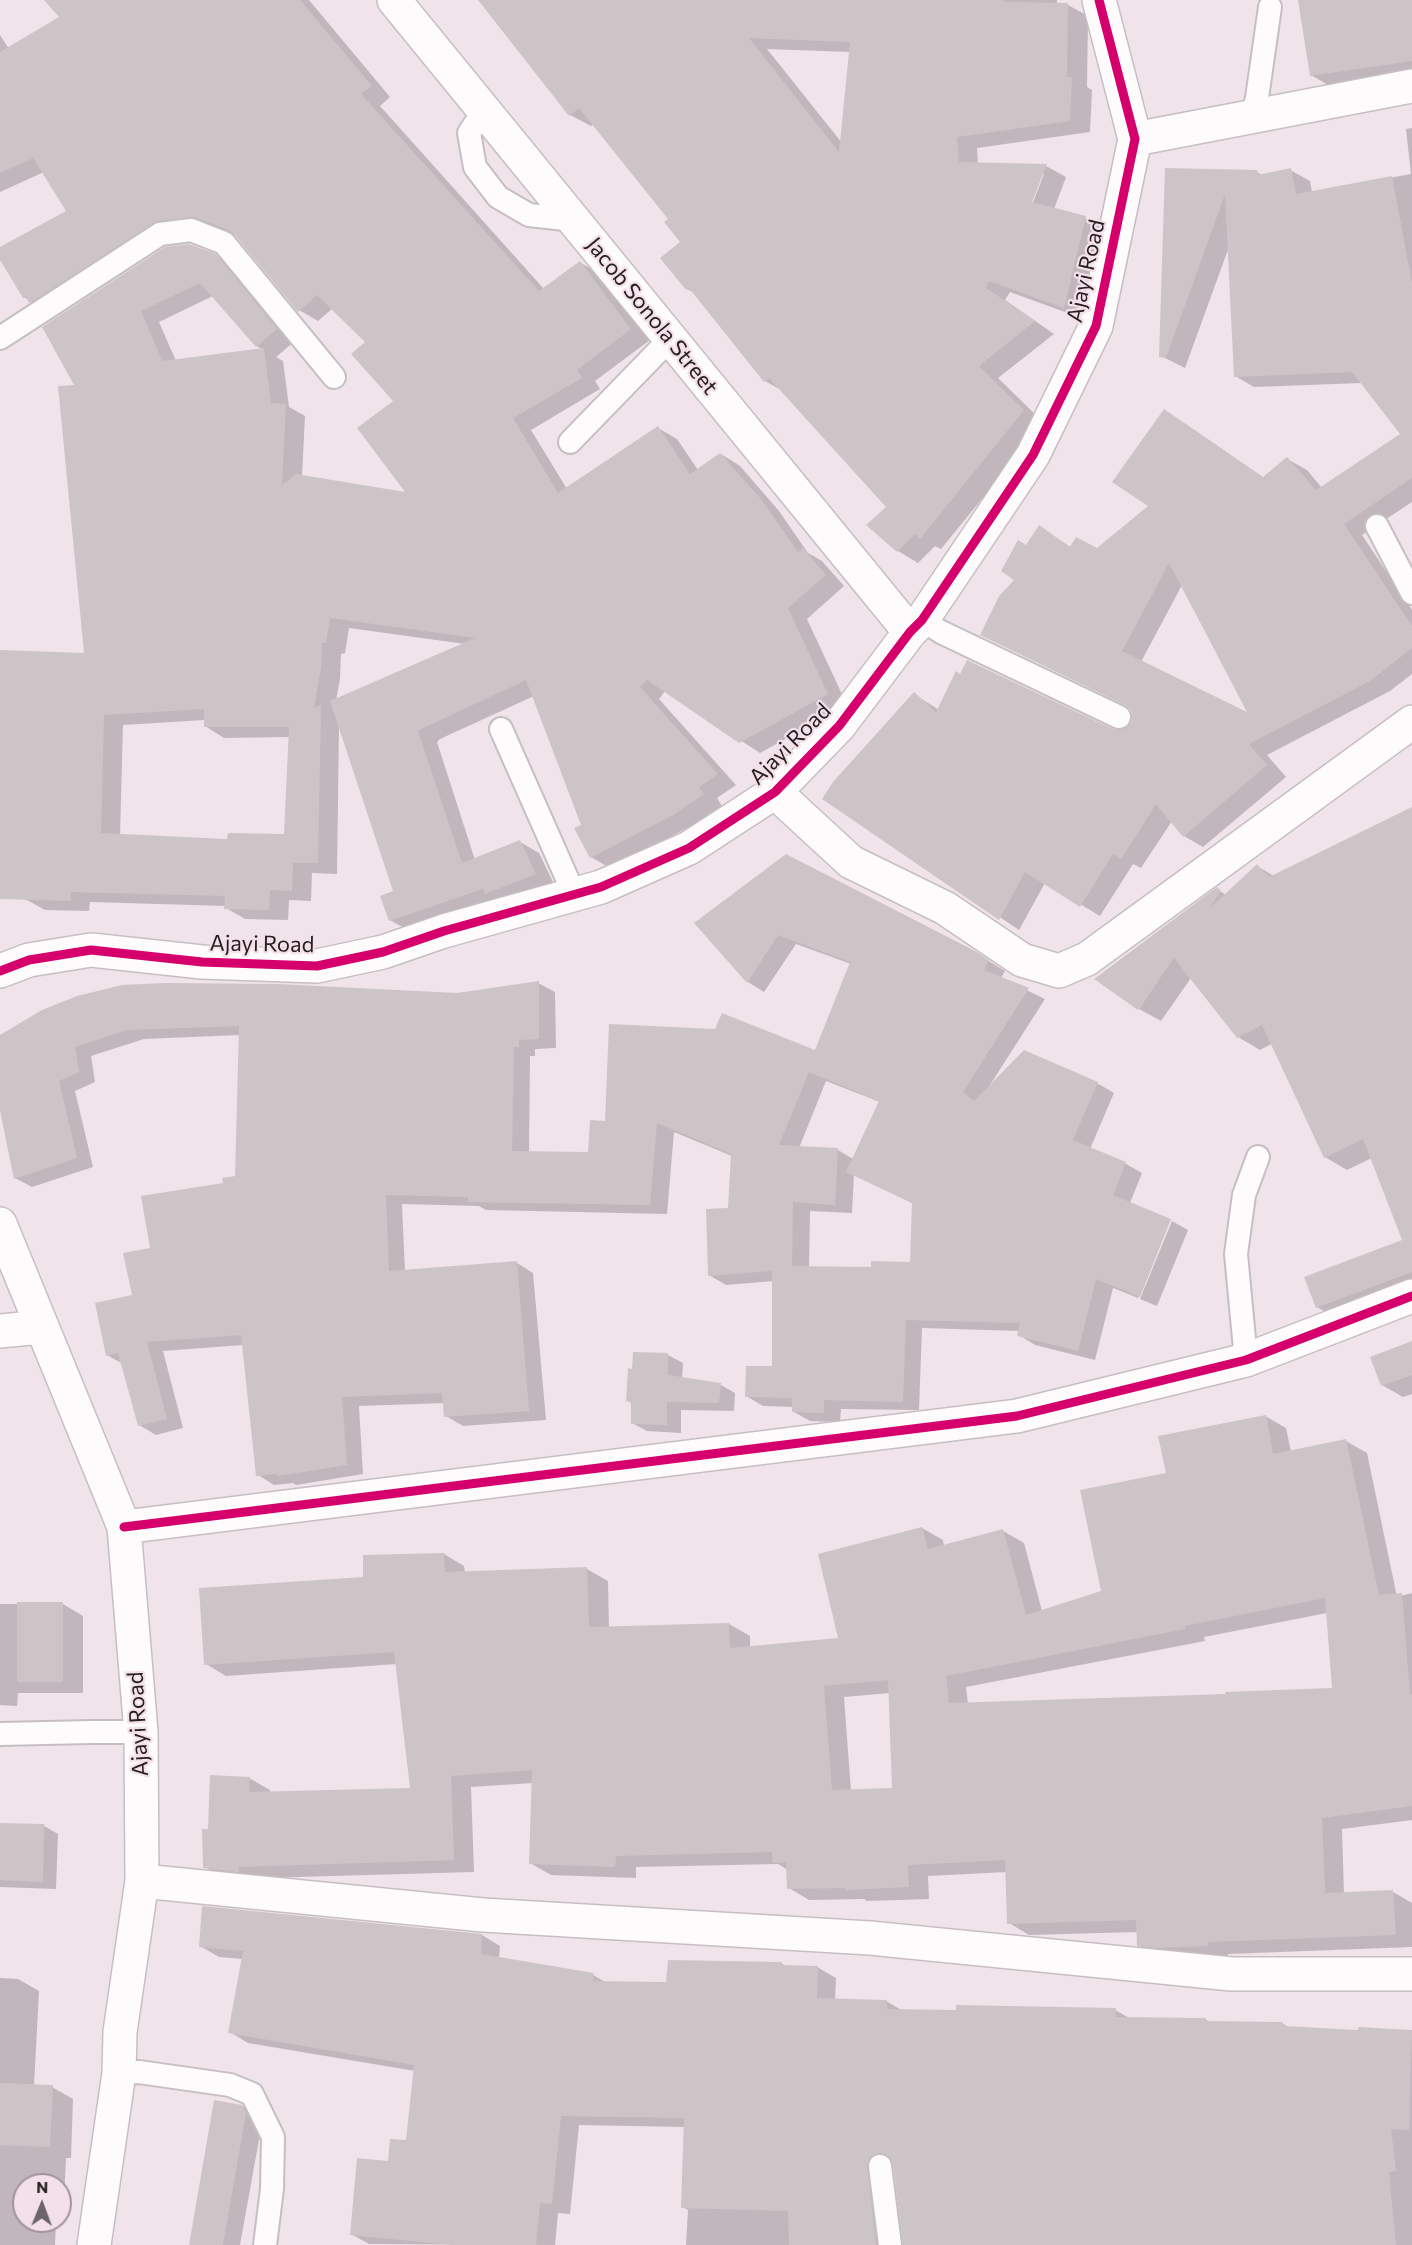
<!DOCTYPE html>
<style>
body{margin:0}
#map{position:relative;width:1412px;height:2245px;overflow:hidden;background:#f0e4ea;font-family:Commissioner,sans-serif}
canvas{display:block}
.north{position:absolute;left:12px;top:2173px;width:60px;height:60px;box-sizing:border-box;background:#f4e0e9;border:2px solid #a2939a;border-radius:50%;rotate:1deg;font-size:16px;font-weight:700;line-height:24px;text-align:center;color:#272023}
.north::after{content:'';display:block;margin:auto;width:21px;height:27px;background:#6d6569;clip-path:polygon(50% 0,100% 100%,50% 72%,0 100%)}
</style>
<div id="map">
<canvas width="1412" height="2245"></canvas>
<div class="north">N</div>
</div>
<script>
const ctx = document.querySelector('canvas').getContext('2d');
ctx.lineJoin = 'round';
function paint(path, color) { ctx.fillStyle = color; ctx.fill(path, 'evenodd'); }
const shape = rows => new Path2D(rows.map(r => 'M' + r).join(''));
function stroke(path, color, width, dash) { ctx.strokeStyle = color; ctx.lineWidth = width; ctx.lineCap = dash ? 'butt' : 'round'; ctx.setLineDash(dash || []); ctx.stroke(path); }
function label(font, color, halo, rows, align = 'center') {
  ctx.font = font + ' Commissioner,sans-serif'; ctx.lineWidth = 4.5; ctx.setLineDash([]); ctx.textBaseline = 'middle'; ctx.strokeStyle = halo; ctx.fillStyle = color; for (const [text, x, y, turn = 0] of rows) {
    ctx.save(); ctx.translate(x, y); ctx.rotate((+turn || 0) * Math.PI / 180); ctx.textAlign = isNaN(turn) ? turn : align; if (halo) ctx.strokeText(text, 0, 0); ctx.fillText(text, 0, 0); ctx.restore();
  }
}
paint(shape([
 [46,0,309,0,390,97,380,106,544,289,581,263,600,274,650,340,595,381,600,389,531,430,567,489,658,428,677,439,698,470,721,454,740,466,779,511,808,553,822,561,844,586,807,619,847,705,760,753,665,691,659,699,736,785,717,798,722,806,693,825,610,868,591,857,583,826,534,696,440,739,437,742,475,860,520,842,539,853,554,884,409,931,390,920,394,892,339,726,337,874,312,873,311,901,289,900,288,920,245,919,226,908,226,906,90,902,89,911,45,910,0,885,0,651,85,654,76,386,44,327,215,256,235,267,295,341,276,357,283,361,289,407,305,416,302,476,409,494,395,401,367,342,333,308,318,321,299,310,239,237,217,228,209,227,172,233,49,313,24,297,0,257,0,248,68,211,44,172,0,192,0,35,9,49,61,17],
 [213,296,257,346,263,350,176,361,159,322],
 [349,628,465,644,336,700,340,679,341,654,345,653],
 [205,720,205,726,224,738,290,737,285,836,229,840,120,836,123,725],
 [480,0,1057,0,1057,5,1068,5,1088,16,1087,87,1092,90,1090,132,977,148,978,164,1046,166,1066,177,1054,209,1085,218,1106,229,1084,319,1010,292,1005,300,1054,334,998,378,1044,423,941,549,935,546,918,563,898,551,868,525,888,507,783,391,765,381,695,293,687,289,683,242,670,219,594,124,591,126,570,115],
 [767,49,851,52,842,143],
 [1041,174,1044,174,1030,210,1028,209],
 [1300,0,1412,0,1412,76,1407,73,1328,85,1311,75],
 [1412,128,1412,502,1362,535,1412,610,1412,674,1390,691,1267,755,1286,777,1203,847,1184,836,1172,821,1141,868,1133,864,1100,916,1045,883,1019,930,824,799,914,694,939,710,1121,732,1133,723,1134,715,1131,708,982,635,1016,580,1027,546,1039,527,1072,548,1098,550,1151,506,1184,423,1264,478,1287,459,1307,470,1322,488,1402,435,1362,383,1254,387,1235,376,1229,247,1185,368,1161,356,1166,169,1257,172,1263,176,1290,170,1310,181,1312,192,1411,174,1406,129],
 [1182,585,1251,716,1141,662],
 [1412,850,1412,1293,1339,1320,1317,1307,1404,1241,1372,1158,1347,1170,1325,1157,1273,1043,1260,1050,1238,1037,1191,978,1161,1021,1139,1009,1217,889,1226,895,1257,866,1274,876],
 [696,923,974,952,1005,971,1001,978,1045,999,990,1085,1097,1083,1114,1093,1090,1149,1126,1164,1142,1173,1130,1203,1169,1220,1138,1298,1113,1288,1095,1360,1035,1345,1019,1335,1019,1331,922,1328,919,1410,841,1409,840,1422,810,1421,794,1412,794,1407,763,1406,746,1396,773,1368,774,1281,726,1285,709,1275,729,1209,732,1156,674,1132,667,1214,486,1210,479,1206,402,1204,405,1272,517,1263,533,1273,546,1420,463,1426,446,1416,445,1403,359,1406,363,1474,296,1485,293,1483,274,1485,258,1475,243,1345,163,1351,183,1428,156,1435,139,1425,123,1364,107,1355,134,1296,152,1249,236,1177,240,1035,144,1039,91,1056,95,1082,75,1091,93,1167,32,1187,15,1178,0,1104,0,1037,457,994,538,983,555,992,556,1048,535,1049,535,1056,530,1056,529,1153,589,1154,607,1123,816,1052,851,964,796,944,764,992,748,982],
 [826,1081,880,1102,853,1159,838,1150,799,1148],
 [854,1174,914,1204,912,1264,873,1269,809,1268,810,1211,852,1213],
 [1172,1221,1188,1230,1157,1306,1140,1299],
 [1412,1343,1412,1394,1403,1397,1382,1385],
 [634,1354,668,1355,683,1363,682,1379,721,1385,735,1393,734,1411,681,1410,681,1433,647,1431,632,1423,632,1403,628,1401,634,1371],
 [1265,1416,1286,1428,1291,1452,1346,1441,1367,1453,1397,1597,1412,1593,1412,1820,1342,1829,1344,1894,1393,1892,1412,1903,1412,1947,1228,1954,1228,1957,1159,1957,1138,1945,1138,1932,1029,1935,1009,1923,1007,1872,928,1876,929,1899,867,1901,864,1899,809,1900,789,1888,788,1870,778,1864,636,1867,636,1878,551,1875,530,1863,533,1783,471,1787,474,1872,226,1879,205,1867,210,1830,249,1778,270,1790,270,1793,412,1789,397,1664,226,1676,206,1664,365,1579,444,1554,464,1566,465,1573,587,1569,608,1581,609,1628,729,1624,750,1636,750,1648,840,1639,922,1528,943,1540,944,1547,1003,1531,1024,1543,1042,1611,1103,1592,1168,1474],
 [1327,1613,1334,1689,1226,1695,968,1704,966,1687,1205,1641,1204,1637],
 [890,1693,894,1790,851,1791,844,1697],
 [0,1604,63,1604,83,1616,83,1693,18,1693,17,1706,0,1705],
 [0,1824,44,1826,58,1834,56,1889,0,1887],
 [203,1907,482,1935,500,1946,499,1959,593,1975,607,1983,667,1984,781,1963,787,1967,817,1967,836,1978,835,2000,886,2001,903,2011,1115,2010,1131,2019,1205,2019,1211,2023,1283,2024,1290,2028,1359,2032,1359,2029,1412,2032,1412,2245,905,2245,895,2163,890,2166,893,2245,686,2245,688,2210,683,2207,685,2127,579,2125,570,2214,558,2213,555,2245,369,2244,351,2234,389,2163,408,2142,415,2071,248,2043,230,2032,243,1959,219,1957,200,1946],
 [0,1978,18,1979,39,1991,34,2086,52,2087,73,2099,71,2158,66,2158,63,2223,56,2222,55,2245,0,2245],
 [24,2185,60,2185,60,2221,24,2221],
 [242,2106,258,2115,262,2123,240,2245,190,2245]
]), '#0003');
paint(shape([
 [44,0,300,0,372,86,361,94,539,291,580,261,631,329,577,370,582,378,513,418,558,493,658,426,690,474,720,453,760,498,798,552,803,548,826,575,788,608,828,694,739,743,647,680,640,687,718,774,699,787,704,794,673,815,590,858,574,828,581,825,526,680,421,729,418,731,462,863,520,840,536,874,485,894,483,889,389,921,380,896,393,891,330,701,475,638,330,618,326,643,322,643,321,667,314,708,321,705,318,863,293,863,292,891,270,890,269,910,224,909,225,896,71,892,71,901,0,899,0,650,84,653,58,386,74,385,42,327,165,247,189,244,216,254,277,329,256,347,200,283,141,311,162,361,264,348,271,403,286,404,282,485,296,474,405,492,357,428,393,401,351,354,365,342,317,295,298,312,234,234,229,230,195,217,158,221,29,303,26,296,23,298,0,260,0,247,66,211,33,158,0,173,0,52,59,17],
 [204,709,204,727,289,727,284,834,228,833,227,839,101,833,104,715],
 [478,0,1004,0,1004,2,1068,3,1067,77,1072,77,1070,121,957,137,959,162,1047,164,1032,202,1086,216,1064,308,989,281,986,288,1035,321,979,366,1024,410,920,539,915,534,897,552,866,525,886,507,769,378,764,382,689,288,686,290,660,258,680,242,664,222,668,219,579,108,569,116],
 [749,38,850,42,839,152],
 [1298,0,1412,0,1412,61,1310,76],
 [1165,168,1257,170,1258,175,1291,168,1296,194,1392,176,1412,283,1412,478,1344,524,1412,626,1412,648,1370,681,1249,744,1267,765,1183,837,1156,804,1121,859,1113,854,1080,907,1025,872,999,920,822,799,833,782,914,692,936,712,956,671,960,674,967,660,1113,729,1121,730,1131,723,1132,715,1130,709,1125,705,980,635,999,596,1014,580,1001,571,1018,540,1026,545,1039,525,1070,547,1076,537,1097,548,1148,506,1112,482,1164,409,1263,477,1287,457,1316,490,1400,434,1352,372,1234,377,1225,194,1166,358,1159,357],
 [1169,563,1247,712,1122,651],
 [1412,807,1412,1272,1316,1308,1304,1277,1402,1240,1363,1139,1324,1158,1262,1025,1237,1038,1174,958,1138,1010,1094,979,1217,887,1221,891,1209,909,1257,864,1269,877],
 [786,854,975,951,989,960,984,970,1029,988,963,1092,974,1101,1024,1050,1098,1082,1073,1140,1126,1162,1113,1195,1171,1219,1140,1297,1096,1279,1078,1351,1017,1336,1020,1323,906,1320,903,1402,824,1400,824,1413,792,1412,792,1398,745,1397,746,1366,772,1366,772,1271,708,1276,706,1209,728,1208,731,1154,657,1123,650,1205,468,1202,468,1197,386,1195,389,1271,517,1261,529,1411,444,1417,442,1393,342,1397,347,1465,277,1476,277,1474,256,1476,241,1335,147,1342,167,1419,138,1426,118,1353,106,1356,95,1303,132,1295,123,1253,150,1248,141,1196,223,1183,222,1178,235,1176,239,1026,127,1030,75,1047,79,1072,59,1081,77,1158,14,1179,0,1111,0,1035,42,1010,77,996,122,985,164,983,278,984,457,993,539,981,539,1039,519,1040,519,1047,514,1047,512,1151,588,1152,590,1120,605,1121,609,1024,715,1029,722,1013,815,1050,850,962,778,935,747,983,694,923],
 [809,1072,879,1101,846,1172,912,1203,910,1262,871,1261,871,1267,792,1266,793,1202,835,1205,838,1148,779,1145],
 [1412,1341,1412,1375,1381,1386,1370,1357],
 [633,1352,668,1353,668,1375,721,1383,719,1403,667,1402,667,1425,631,1424,631,1402,626,1401,628,1368,632,1369],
 [1266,1415,1273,1454,1346,1439,1379,1595,1402,1593,1410,1694,1412,1694,1412,1806,1322,1818,1325,1893,1393,1890,1396,1935,1208,1942,1208,1946,1157,1948,1137,1946,1136,1920,1007,1924,1005,1860,908,1865,909,1887,845,1890,845,1888,787,1889,786,1862,773,1863,772,1852,616,1856,615,1867,529,1864,532,1770,451,1776,454,1860,239,1867,239,1872,203,1868,202,1829,208,1829,210,1775,250,1777,249,1792,410,1788,394,1652,204,1665,199,1588,363,1577,363,1555,444,1553,445,1572,587,1567,589,1627,729,1623,730,1648,838,1638,818,1554,922,1527,928,1549,1003,1529,1026,1615,1101,1591,1080,1490,1166,1473,1158,1436],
 [1325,1598,1332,1688,1225,1692,1225,1694,949,1703,946,1676,1185,1629,1185,1626],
 [888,1680,892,1788,832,1790,824,1686],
 [17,1602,63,1602,63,1682,17,1682],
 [0,1823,44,1824,43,1882,0,1880],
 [202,1906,482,1934,481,1954,594,1973,593,1981,666,1982,668,1960,781,1962,781,1965,818,1966,817,1998,887,2000,887,2009,956,2010,956,2005,1116,2008,1116,2017,1205,2018,1205,2021,1283,2022,1283,2026,1358,2030,1358,2027,1412,2030,1409,2130,1391,2129,1396,2171,1389,2172,1396,2245,903,2245,893,2164,890,2157,879,2153,871,2156,867,2167,876,2245,789,2245,788,2211,681,2208,684,2118,561,2116,552,2204,540,2203,536,2245,453,2245,350,2235,357,2158,388,2161,390,2139,406,2140,414,2065,228,2033,243,1951,199,1947],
 [0,2083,53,2085,50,2147,0,2145],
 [214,2100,242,2105,246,2113,223,2245,189,2245]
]), '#cdc4c8');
const service = shape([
 [484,110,469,133,475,167,498,197,529,215,574,220],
 [1252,116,1257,98,1270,7],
 [0,338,160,234,191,230,224,243,334,377],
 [570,442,671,338],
 [1377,526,1412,593],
 [922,620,941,632,1119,717],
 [501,729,574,894],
 [1246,1360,1236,1254,1244,1195,1258,1157],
 [0,1734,91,1732,141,1732],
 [119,2073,139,2072,230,2085,252,2094,273,2137,272,2189,265,2245],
 [880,2166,890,2245]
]);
const minor = shape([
 [394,0,910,632],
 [1135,139,1412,86],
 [775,792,851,862,945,908,1022,960,1059,971,1087,959,1412,722],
 [0,971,29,960,91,950,202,962,317,966,383,952,444,931,601,887,689,848,775,792,839,726,910,632,922,620,1033,455,1096,326,1135,139,1099,0],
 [0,1224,124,1527,141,1732,142,1881,120,2032,119,2073,94,2245],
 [0,1331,41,1327],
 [124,1527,1017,1416,1246,1360,1412,1296],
 [142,1881,483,1915,870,1938,1232,1974,1412,1974]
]);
stroke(service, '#c7bec2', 26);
stroke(minor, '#c7bec2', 36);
stroke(service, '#fdfbfc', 22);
stroke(minor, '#fdfbfc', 33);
stroke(shape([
 [0,971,29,960,91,950,202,962,317,966,383,952,444,931,601,887,689,848,775,792,839,726,910,632,922,620,1033,455,1096,326,1135,139,1099,0],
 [124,1527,1017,1416,1246,1360,1412,1296]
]), '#d6006c', 9);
label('22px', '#272023', '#f4e0e9', [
 ["Ajayi Road",1086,271,-77],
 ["Jacob Sonola Street",652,316,51],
 ["Ajayi Road",790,744,-45],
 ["Ajayi Road",262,944,1],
 ["Ajayi Road",138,1724,-93]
]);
</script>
